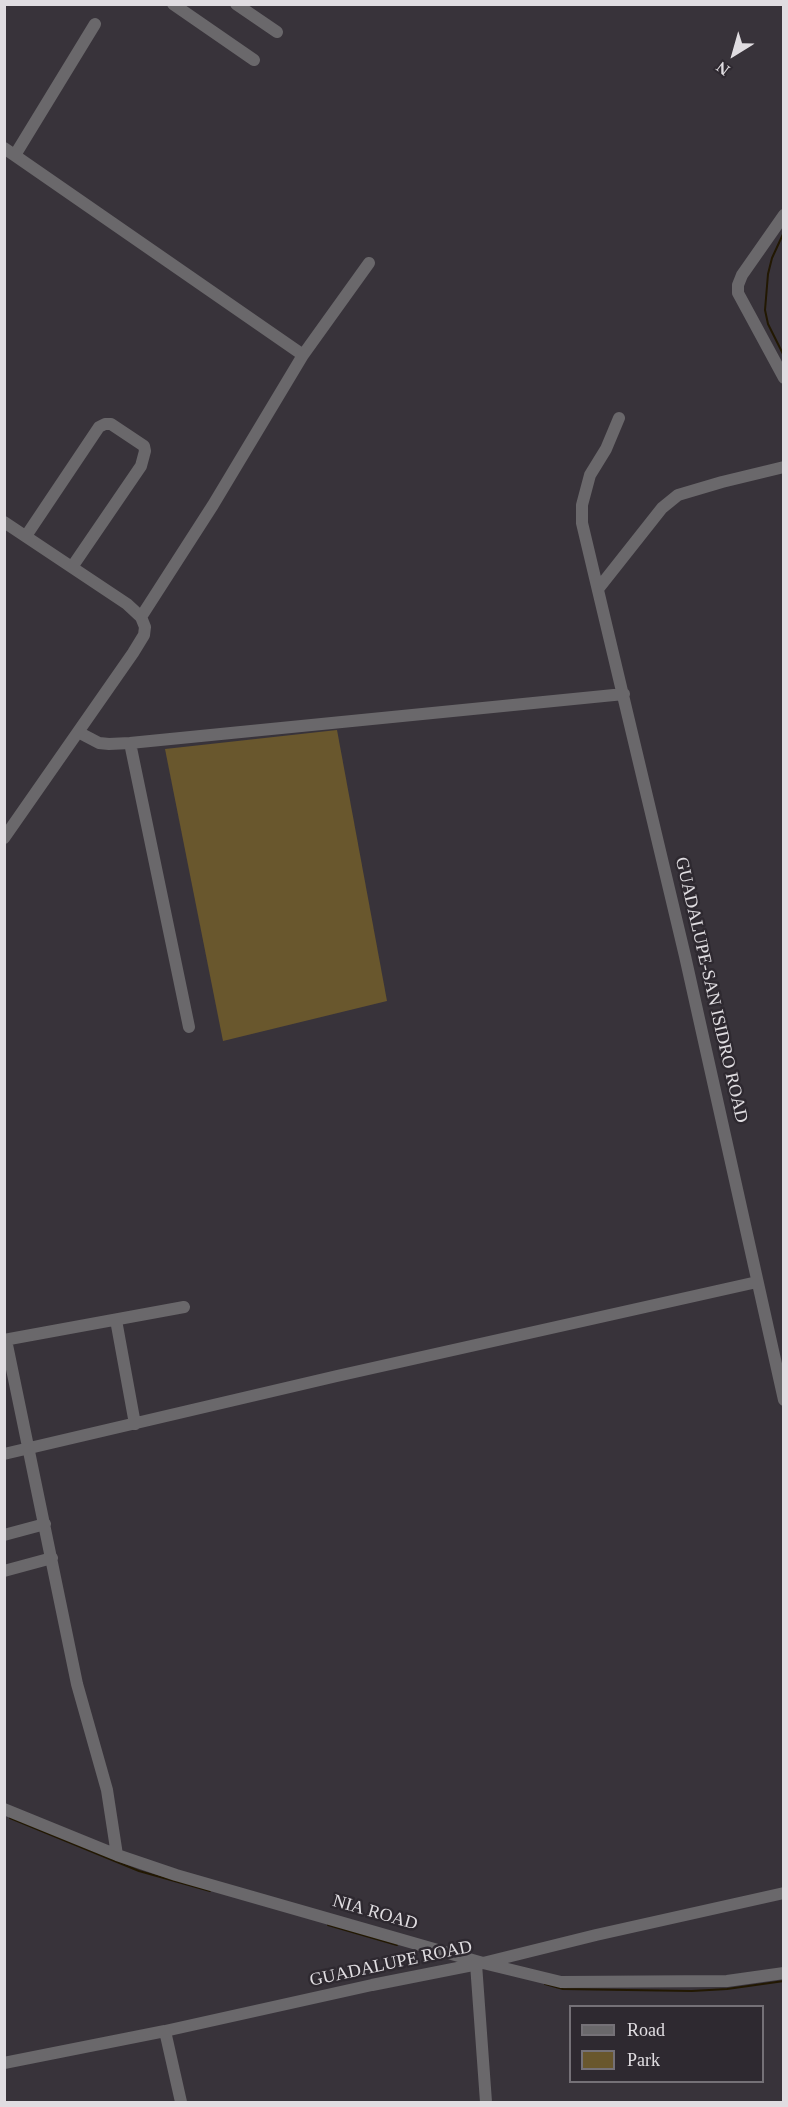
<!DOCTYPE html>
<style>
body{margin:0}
#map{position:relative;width:788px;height:2107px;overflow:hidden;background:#38333a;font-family:Georgia,serif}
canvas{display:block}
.frame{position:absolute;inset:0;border:6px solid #e0dde1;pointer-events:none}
.legend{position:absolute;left:569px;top:2005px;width:195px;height:78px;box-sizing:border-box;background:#2e2930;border:2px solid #757177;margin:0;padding:8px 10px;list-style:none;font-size:18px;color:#e0dde1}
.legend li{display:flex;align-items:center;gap:12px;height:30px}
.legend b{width:30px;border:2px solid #757177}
.north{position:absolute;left:704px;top:24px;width:60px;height:60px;-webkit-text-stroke:4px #2e2930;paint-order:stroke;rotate:217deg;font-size:16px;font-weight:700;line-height:24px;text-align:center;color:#e0dde1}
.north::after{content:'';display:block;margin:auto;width:21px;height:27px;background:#e0dde1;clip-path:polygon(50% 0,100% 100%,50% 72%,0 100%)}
</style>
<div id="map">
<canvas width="788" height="2107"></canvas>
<div class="frame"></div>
<ul class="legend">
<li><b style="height:8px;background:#6a686b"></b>Road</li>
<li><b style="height:16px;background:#69572d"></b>Park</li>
</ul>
<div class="north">N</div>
</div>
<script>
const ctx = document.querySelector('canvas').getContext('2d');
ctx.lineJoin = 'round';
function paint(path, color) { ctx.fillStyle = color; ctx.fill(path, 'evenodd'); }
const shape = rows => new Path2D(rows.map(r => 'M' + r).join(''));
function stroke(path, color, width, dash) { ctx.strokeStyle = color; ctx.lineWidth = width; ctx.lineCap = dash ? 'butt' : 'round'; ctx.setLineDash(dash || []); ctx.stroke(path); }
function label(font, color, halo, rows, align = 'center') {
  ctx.font = font + ' Georgia,serif'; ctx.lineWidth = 5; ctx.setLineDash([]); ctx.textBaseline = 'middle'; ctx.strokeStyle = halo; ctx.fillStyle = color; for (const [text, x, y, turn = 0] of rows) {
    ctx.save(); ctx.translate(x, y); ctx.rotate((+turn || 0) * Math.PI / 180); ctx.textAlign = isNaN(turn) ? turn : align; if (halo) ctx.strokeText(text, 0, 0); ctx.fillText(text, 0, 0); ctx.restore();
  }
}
paint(shape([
 [337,730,387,1001,223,1041,165,749]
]), '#69572d');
stroke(shape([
 [784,232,772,258,768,274,765,310,768,324,784,356],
 [10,1818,139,1871,210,1891],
 [328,1925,397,1945],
 [545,1984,563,1989,692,1991,727,1989,784,1981]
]), '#221802', 2);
stroke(shape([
 [173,4,254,60],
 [236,4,277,32],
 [4,148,303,355],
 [15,155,95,24],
 [784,215,742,275,738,285,738,293,784,378],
 [619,418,606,449,590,475,582,505,582,523,685,956,784,1400],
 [4,522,127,604,141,617,145,627,144,635,133,653,4,838],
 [26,536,99,427,105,424,111,424,144,446,145,451,141,466,72,567],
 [598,589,662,508,678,495,722,482,784,467],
 [141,617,213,505,303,355,369,263],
 [78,732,99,743,109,744,130,743,624,694],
 [130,743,189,1027],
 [116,1320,135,1424],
 [4,1340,184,1307],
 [6,1340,77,1684,107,1790,117,1855],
 [4,1454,337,1376,757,1282],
 [4,1535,45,1524],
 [4,1571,52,1558],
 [4,1809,117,1855,176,1875,483,1963,561,1982,727,1981,784,1973],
 [476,1964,486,2102],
 [165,2031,181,2102],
 [4,2063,165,2031,372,1985,483,1963,596,1935,784,1893]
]), '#6a686b', 12);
label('18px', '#e0dde1', '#2e2930', [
 ["GUADALUPE-SAN ISIDRO ROAD",711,990,77],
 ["NIA ROAD",375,1913,16],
 ["GUADALUPE ROAD",391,1964,-12]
]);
</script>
